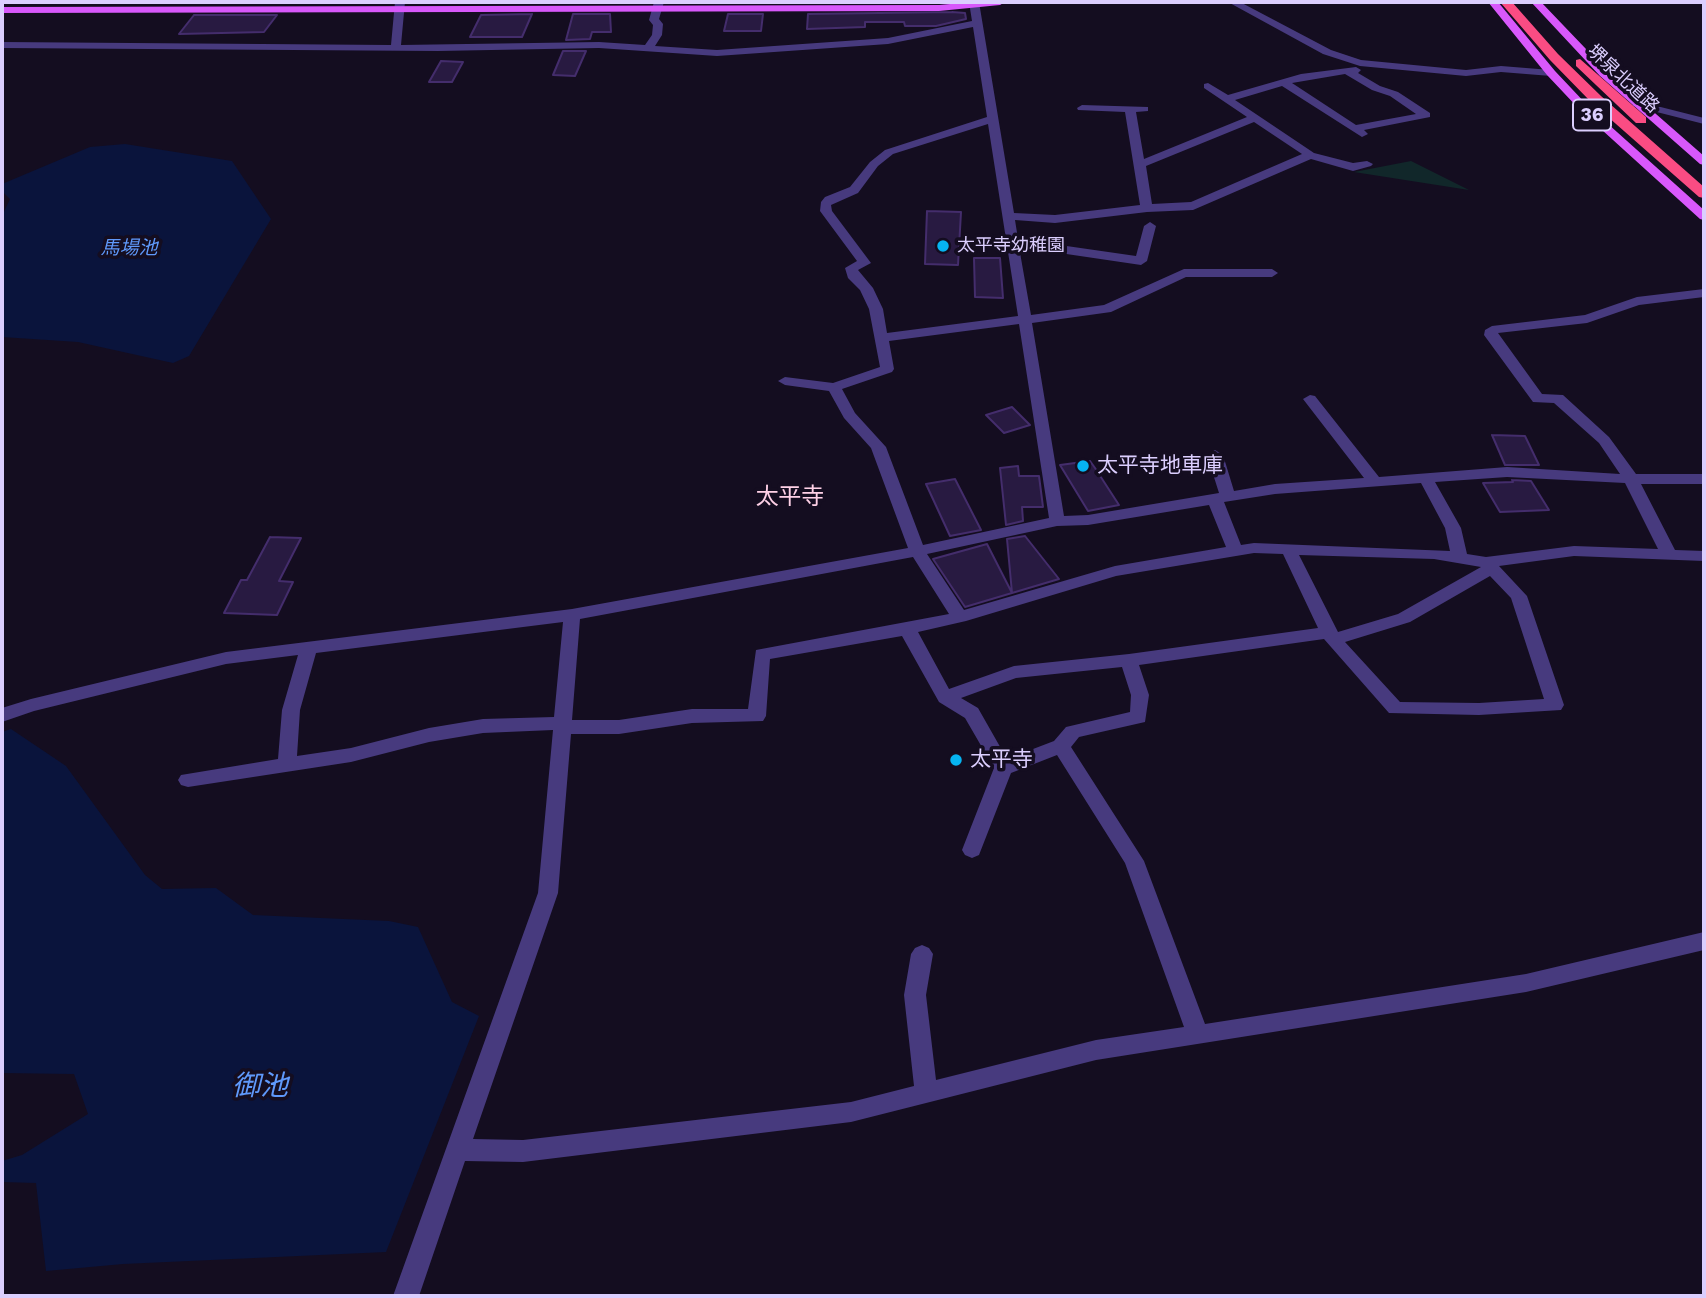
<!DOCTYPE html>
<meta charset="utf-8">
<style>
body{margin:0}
#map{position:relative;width:1706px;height:1298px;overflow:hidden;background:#140d20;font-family:"Work Sans",sans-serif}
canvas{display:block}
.frame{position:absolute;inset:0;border:4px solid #dbcefe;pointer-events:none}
</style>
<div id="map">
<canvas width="1706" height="1298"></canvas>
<div class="frame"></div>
</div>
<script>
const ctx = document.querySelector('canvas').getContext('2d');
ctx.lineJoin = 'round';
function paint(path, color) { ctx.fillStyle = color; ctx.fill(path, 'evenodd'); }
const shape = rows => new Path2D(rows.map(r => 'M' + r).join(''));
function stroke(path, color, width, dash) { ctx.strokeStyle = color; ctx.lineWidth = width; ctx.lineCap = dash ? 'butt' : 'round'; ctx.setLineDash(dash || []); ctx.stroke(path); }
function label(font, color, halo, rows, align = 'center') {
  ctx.font = font + ' "Work Sans","Noto Sans JP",sans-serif'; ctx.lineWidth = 7; ctx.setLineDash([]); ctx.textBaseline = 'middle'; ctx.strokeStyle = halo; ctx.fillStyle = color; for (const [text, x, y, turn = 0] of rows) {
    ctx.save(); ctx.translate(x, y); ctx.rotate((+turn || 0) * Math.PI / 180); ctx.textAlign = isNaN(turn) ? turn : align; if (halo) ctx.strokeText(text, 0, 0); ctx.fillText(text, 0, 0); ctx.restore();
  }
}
paint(shape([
 [1411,161,1469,190,1354,172]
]), '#11272a');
paint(shape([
 [125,144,232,161,271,219,189,356,173,363,78,342,2,337,2,216,10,199,2,191,2,184,90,147],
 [11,729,66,766,145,875,162,889,216,888,253,915,389,921,418,927,452,1002,479,1016,386,1252,123,1264,46,1271,36,1183,2,1182,2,1161,22,1155,88,1114,74,1074,2,1073,2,732]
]), '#0a143c');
const building = shape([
 [952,12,965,13,966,19,936,26,905,26,904,22,865,22,865,27,807,29,808,14,952,12],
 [532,14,522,37,470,37,481,15,532,14],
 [573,14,610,14,611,32,592,32,590,39,566,40,573,14],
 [728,14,763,14,761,31,724,31,728,14],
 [194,15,277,15,264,32,179,34,194,15],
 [563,51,586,51,575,76,553,75,563,51],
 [441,61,463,62,452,82,429,82,441,61],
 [927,211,961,212,958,265,925,264,927,211],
 [974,258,1000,258,1003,298,975,297,974,258],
 [1012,407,1030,425,1004,433,986,415,1012,407],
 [1492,435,1525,436,1539,465,1505,465,1492,435],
 [1090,461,1095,468,1119,505,1088,511,1060,465,1090,461],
 [1018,466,1019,476,1039,476,1043,507,1022,507,1023,521,1006,525,1000,468,1018,466],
 [955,479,981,530,950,536,926,484,955,479],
 [1512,480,1531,481,1549,510,1500,512,1483,483,1513,482,1512,480],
 [1025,536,1059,579,1012,593,1007,539,1025,536],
 [270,537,301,538,279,581,293,582,277,615,224,613,241,580,247,580,270,537],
 [987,544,1012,593,965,607,933,559,987,544]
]);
paint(building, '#281a41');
stroke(building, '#442d6c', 2);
paint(shape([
 [395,2,405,2,401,45,599,42,645,45,652,35,653,25,649,20,654,2,664,2,659,19,663,24,662,35,655,46,717,50,888,38,972,21,969,2,979,2,1014,213,1055,215,1140,205,1125,112,1078,110,1077,108,1082,105,1148,107,1148,111,1136,112,1144,159,1247,117,1204,88,1204,84,1208,83,1228,95,1301,74,1356,67,1361,70,1358,73,1380,86,1398,92,1430,113,1430,117,1364,130,1368,134,1362,137,1282,86,1235,100,1314,153,1353,163,1367,161,1373,164,1371,166,1353,171,1311,159,1193,210,1147,212,1055,223,1015,220,1018,239,1136,256,1144,226,1150,222,1156,226,1147,261,1141,265,1019,247,1031,315,1104,305,1184,269,1272,269,1278,273,1272,277,1186,277,1111,312,1032,323,1064,516,1088,515,1219,493,1207,455,1215,450,1223,455,1234,491,1275,484,1364,478,1303,399,1310,395,1315,396,1379,477,1507,467,1620,474,1599,443,1554,403,1533,402,1484,335,1485,330,1492,326,1585,315,1637,297,1704,289,1704,297,1639,305,1587,323,1498,333,1542,394,1563,395,1609,437,1636,474,1704,474,1704,484,1641,484,1675,550,1704,551,1704,561,1574,556,1499,566,1527,596,1564,705,1561,710,1479,715,1389,713,1324,639,1139,665,1149,695,1145,722,1079,737,1071,747,1144,861,1205,1024,1526,974,1704,932,1704,950,1526,992,1096,1060,851,1122,523,1162,465,1161,419,1296,393,1296,538,893,553,730,483,733,429,742,351,762,188,787,181,785,178,780,181,775,278,759,282,710,298,655,226,664,34,711,2,722,2,708,31,699,226,652,572,609,908,548,871,448,844,418,829,391,785,385,778,381,785,377,833,383,880,367,869,309,860,290,848,278,845,268,857,261,820,211,821,202,825,197,850,187,870,162,885,150,987,117,973,27,888,44,717,56,599,48,438,51,2,48,2,42,391,45,395,2],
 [1345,74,1372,90,1390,96,1416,114,1356,125,1292,83,1345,74],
 [1254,122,1302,154,1191,202,1152,204,1146,166,1254,122],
 [988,124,1018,316,887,333,883,309,873,288,858,270,871,263,832,211,831,205,858,193,878,166,893,154,988,124],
 [1019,324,1049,518,923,545,886,447,855,413,842,389,892,372,894,369,889,341,1019,324],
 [1507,477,1625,483,1658,549,1574,546,1486,557,1467,554,1461,528,1435,482,1507,477],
 [1421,483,1445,528,1450,551,1254,543,1241,545,1224,502,1275,494,1421,483],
 [1209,505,1226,547,1115,566,964,610,927,554,1057,526,1088,525,1209,505],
 [1254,553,1283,554,1318,628,1129,654,1014,666,949,689,918,632,966,621,1116,576,1254,553],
 [1299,555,1434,559,1481,567,1398,614,1338,632,1299,555],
 [913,557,949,614,756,650,748,709,692,709,619,720,572,720,580,619,913,557],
 [1490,576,1511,598,1544,699,1479,703,1400,702,1345,642,1410,622,1490,576],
 [563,622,554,717,483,719,429,728,351,748,297,756,300,710,316,653,563,622],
 [902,636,939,702,965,718,994,768,962,850,965,855,972,858,979,855,1011,773,1057,755,1125,863,1184,1027,1096,1040,936,1080,926,995,933,954,929,948,922,945,915,948,911,954,904,995,914,1086,851,1102,523,1140,473,1139,558,893,571,734,619,734,692,723,763,721,766,716,770,659,902,636],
 [1122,667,1131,695,1130,712,1066,727,1054,741,1007,759,978,708,961,698,1016,678,1122,667],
 [1228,2,1240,2,1331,50,1361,60,1466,70,1501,66,1551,70,1556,73,1551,76,1501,72,1466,76,1360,66,1323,54,1228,2],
 [1637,101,1704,118,1704,124,1633,106,1633,102,1637,101]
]), '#473a7e');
paint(shape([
 [973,2,1005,2,1000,5,939,11,2,13,2,7,939,5,973,2],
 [1488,2,1498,2,1555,71,1588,106,1704,210,1704,220,1700,219,1580,110,1547,75,1488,2],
 [1531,2,1541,2,1608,72,1704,156,1704,165,1700,164,1600,76,1531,2]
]), '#d858fb');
paint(shape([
 [1500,2,1512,2,1558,54,1601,96,1704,187,1704,198,1699,197,1591,102,1550,60,1500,2],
 [1580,59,1646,117,1646,123,1636,123,1576,66,1576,60,1580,59]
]), '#fa4c83');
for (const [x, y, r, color] of [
 [943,246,7,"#06b4f1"],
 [1083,466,7,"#06b4f1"],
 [956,760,7,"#06b4f1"]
]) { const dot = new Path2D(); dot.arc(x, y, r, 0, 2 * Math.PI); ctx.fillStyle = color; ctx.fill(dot); stroke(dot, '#140d20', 2.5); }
label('18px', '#dbcefe', '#140d20', [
 ["堺泉北道路",1623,79,43]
]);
label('18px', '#dbcefe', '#140d20', [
 ["太平寺幼稚園",957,246]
], 'left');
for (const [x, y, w] of [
 [1592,115,38]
]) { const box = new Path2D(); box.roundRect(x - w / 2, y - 15.5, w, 31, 5); ctx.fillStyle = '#140d20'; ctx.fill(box); stroke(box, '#dbcefe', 2); }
label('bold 19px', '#dbcefe', null, [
 ["36",1592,115]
]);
label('italic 19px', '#5f99fb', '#140d20', [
 ["馬場池",129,248]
]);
label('21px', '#dbcefe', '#140d20', [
 ["太平寺地車庫",1097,466],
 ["太平寺",970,760]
], 'left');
label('23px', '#fed0e6', '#140d20', [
 ["太平寺",790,497]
]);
label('italic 28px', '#5f99fb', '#140d20', [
 ["御池",260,1087]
]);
</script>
